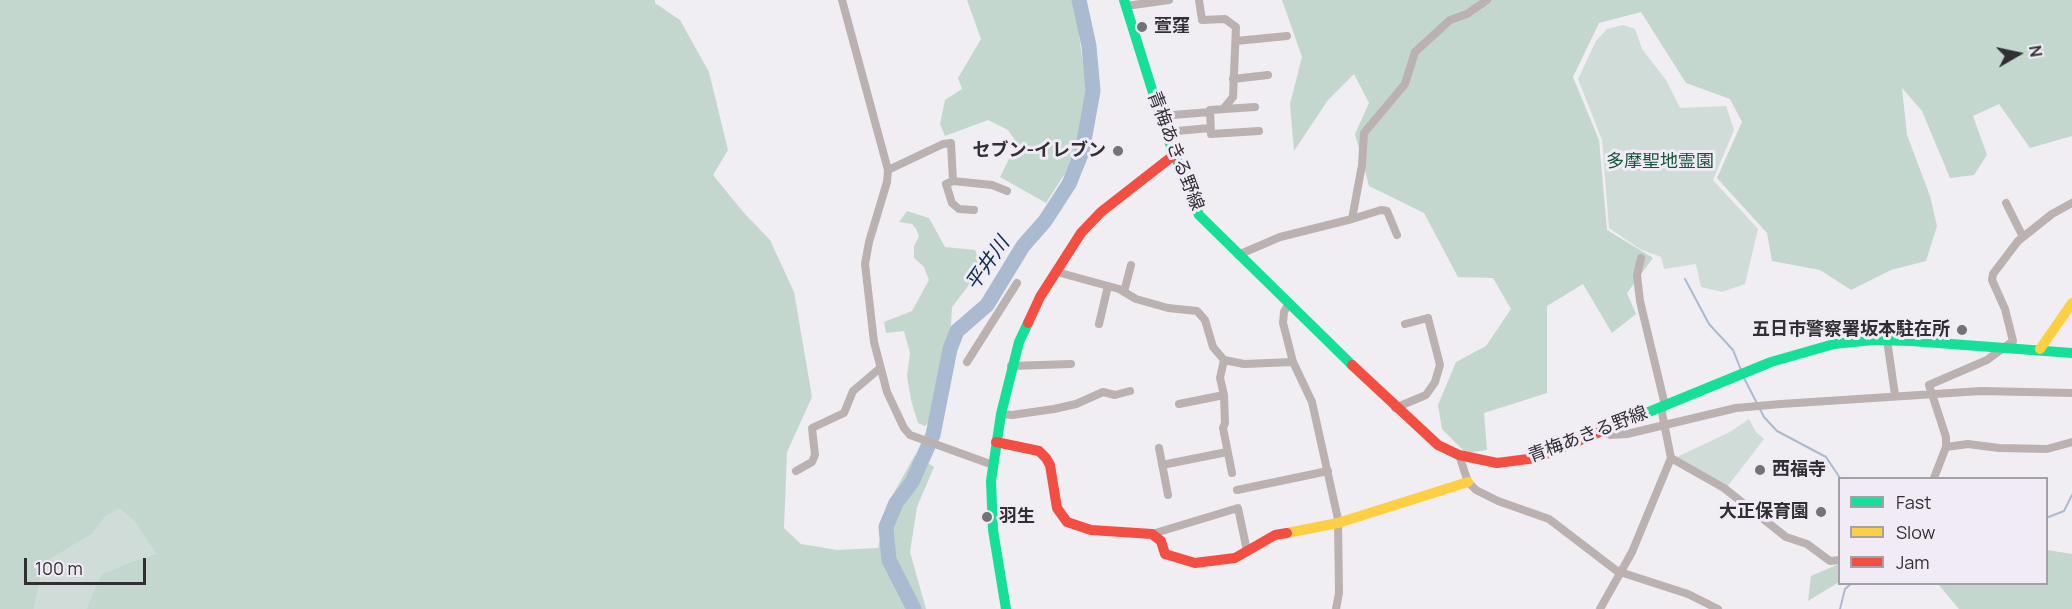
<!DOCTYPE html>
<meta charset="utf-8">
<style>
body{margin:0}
#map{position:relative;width:2072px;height:609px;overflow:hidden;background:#f0edf3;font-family:Manrope,sans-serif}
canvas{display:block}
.legend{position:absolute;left:1838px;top:477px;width:210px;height:108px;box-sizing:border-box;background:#f1ebf5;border:2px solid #a4a0a7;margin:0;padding:8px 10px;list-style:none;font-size:18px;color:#312f33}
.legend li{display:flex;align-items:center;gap:12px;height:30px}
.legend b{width:30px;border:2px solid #a4a0a7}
.north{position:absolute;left:1988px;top:24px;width:60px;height:60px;-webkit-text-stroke:4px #f1ebf5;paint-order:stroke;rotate:81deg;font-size:16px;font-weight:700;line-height:24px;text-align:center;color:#312f33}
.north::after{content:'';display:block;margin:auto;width:21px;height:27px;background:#312f33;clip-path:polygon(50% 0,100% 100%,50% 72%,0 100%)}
.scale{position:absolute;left:24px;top:558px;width:122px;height:27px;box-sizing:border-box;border:3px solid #312f33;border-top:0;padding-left:8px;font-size:18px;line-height:21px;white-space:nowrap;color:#312f33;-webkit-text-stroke:4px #f1ebf5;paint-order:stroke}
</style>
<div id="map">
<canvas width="2072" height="609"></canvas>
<ul class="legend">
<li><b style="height:8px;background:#16e098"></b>Fast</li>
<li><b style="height:8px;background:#ffcf43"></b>Slow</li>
<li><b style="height:8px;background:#f24e42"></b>Jam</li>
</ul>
<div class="north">N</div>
<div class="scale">100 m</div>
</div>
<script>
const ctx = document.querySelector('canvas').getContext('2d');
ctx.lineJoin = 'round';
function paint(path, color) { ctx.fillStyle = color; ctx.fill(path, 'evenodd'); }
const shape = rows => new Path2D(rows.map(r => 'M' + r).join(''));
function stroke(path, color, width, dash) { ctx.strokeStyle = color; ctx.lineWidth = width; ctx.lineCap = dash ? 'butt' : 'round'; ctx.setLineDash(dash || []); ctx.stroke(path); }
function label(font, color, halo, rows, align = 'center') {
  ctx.font = font + ' Manrope,"Noto Sans JP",sans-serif'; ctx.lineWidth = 6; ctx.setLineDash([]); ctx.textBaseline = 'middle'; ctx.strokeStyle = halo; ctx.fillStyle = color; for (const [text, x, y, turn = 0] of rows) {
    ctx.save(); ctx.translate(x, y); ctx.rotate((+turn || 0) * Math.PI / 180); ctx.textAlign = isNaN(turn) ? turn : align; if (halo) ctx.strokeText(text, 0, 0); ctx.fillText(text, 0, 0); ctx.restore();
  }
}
paint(shape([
 [1623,25,1635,29,1642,49,1666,80,1680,108,1726,106,1734,130,1713,180,1758,229,1745,284,1722,292,1701,287,1696,264,1664,269,1661,257,1640,249,1609,228,1602,140,1578,79,1596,41,1607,29],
 [1749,419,1756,432,1764,439,1727,487,1677,457,1730,432],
 [120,509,135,522,156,554,127,563,101,575,86,609,34,609,44,563,92,534,106,514]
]), '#d0dcd8');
paint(shape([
 [0,0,655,0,655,3,680,20,709,72,728,150,713,175,744,213,770,240,794,292,812,397,787,452,784,528,801,544,837,550,878,548,887,505,915,455,934,467,917,507,910,552,926,609,86,609,101,575,127,563,156,554,135,522,120,509,106,515,92,534,44,563,34,609,0,609],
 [967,0,1074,0,1087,92,1073,161,1046,203,1000,177,1017,143,1008,130,988,120,945,136,940,124,945,100,962,89,958,78,981,39],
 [1282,0,2072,0,2072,136,2030,148,1999,104,1973,116,1987,155,1974,175,1950,178,1922,111,1902,88,1907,135,1930,196,1937,226,1926,261,1891,270,1851,290,1820,270,1772,261,1767,233,1717,178,1742,122,1730,99,1686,83,1641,12,1599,23,1573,77,1599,140,1607,230,1653,258,1627,293,1636,314,1612,333,1583,284,1547,306,1547,393,1484,413,1487,450,1466,453,1442,429,1438,405,1456,362,1486,346,1511,309,1493,278,1458,277,1424,213,1369,186,1355,134,1369,103,1354,74,1328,100,1294,151,1290,104,1302,57],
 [907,211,929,218,945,247,975,250,982,268,952,307,950,343,929,422,925,426,918,423,911,400,907,376,910,353,904,331,886,333,884,322,912,311,929,280,924,267,914,258,914,246,919,236,916,229,912,224,899,222],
 [2047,550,2072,554,2072,609,1959,609,1938,584,2046,584],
 [1839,564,1839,582,1808,601,1811,576]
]), '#c3d7cf');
stroke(shape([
 [1685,279,1709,324,1733,350,1741,370],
 [1744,378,1764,417,1777,431,1826,457,1840,478],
 [2046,518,2064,511,2072,495],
 [1840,609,1845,589,1851,584]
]), '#aabad0', 2);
stroke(shape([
 [914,609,889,560,886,527,896,503,912,482,933,435,950,349,957,331,987,305,1023,246,1045,221,1069,184,1082,152,1093,91,1089,46,1079,0]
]), '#aabad0', 15);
stroke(shape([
 [842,0,888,170,887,182,869,242,865,264,874,342,887,392,904,428,910,435,993,465],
 [1199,0,1202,20,1225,19,1236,27,1233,97,1224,108],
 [1126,6,1169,0],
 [1236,41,1287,36],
 [1233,79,1268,75],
 [1255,107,1210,110,1211,134,1259,131],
 [1160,116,1210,112],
 [1166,132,1210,128],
 [888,170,943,144,951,143,953,181],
 [2006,203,2023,237],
 [974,210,959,209,952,203,946,184,953,181,992,185,1007,191],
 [1352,219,1381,210,1387,211,1397,235],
 [1238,255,1280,237,1352,219,1362,165,1364,133,1405,84,1415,52,1450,20,1467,14,1487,0],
 [1057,272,1119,289,1136,299,1168,308,1197,311,1205,320,1213,347,1224,360,1244,364,1293,362],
 [1124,292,1131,265],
 [1288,305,1284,312,1283,323,1293,362,1312,402,1338,519,1339,593,1336,609],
 [1099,324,1108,286],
 [1887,340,1895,395],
 [1224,360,1220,378,1224,395,1225,423,1223,428,1232,473],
 [967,362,1017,283],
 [1011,366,1071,364],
 [1179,404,1224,395],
 [1395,408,1426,395,1435,382,1440,365,1428,318,1405,324],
 [1001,414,1012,415,1054,409,1076,404,1103,392,1115,395,1130,391],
 [1604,431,1610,435,1627,434,1736,408,1781,404,1981,391,2072,393],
 [1946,447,1968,444,1999,448,2047,449,2072,442],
 [1159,448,1168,495],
 [1459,455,1468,482,1476,490,1498,501,1549,519,1617,571,1688,594,1718,609],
 [1671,458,1724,488,1786,537,1807,544,1830,561,1840,560],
 [1162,465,1227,452],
 [796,471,812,462,815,455,812,428,844,413,853,391,879,369],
 [1934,478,1946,447,1946,437,1929,385,1987,360,2013,341,2005,309,1992,280,1993,274,2018,241,2052,214,2072,203],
 [1237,490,1328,471],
 [1152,534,1238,508,1247,551],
 [1600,609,1632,552,1671,458,1662,413,1664,401,1640,301,1637,275,1641,258]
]), '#bab1b0', 8);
stroke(shape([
 [1124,0,1165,131,1199,215,1352,365],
 [1634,418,1771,362,1834,344,1873,340,1911,341,2072,353],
 [1006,609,993,530,991,481,1001,414,1019,342,1028,323]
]), '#16e098', 10);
stroke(shape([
 [2040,349,2072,303],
 [1287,533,1338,523,1468,482]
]), '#ffcf43', 10);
stroke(shape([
 [1028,323,1040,297,1081,233,1101,212,1174,155],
 [1352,365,1438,445,1459,455,1497,463,1536,458,1634,418],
 [996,442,1039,451,1046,458,1050,465,1057,508,1067,522,1091,530,1152,534,1161,541,1165,554,1195,563,1235,558,1275,535,1287,533]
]), '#f24e42', 10);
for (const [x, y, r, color] of [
 [1142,27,6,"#747276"],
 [1118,151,6,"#747276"],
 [1962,330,6,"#747276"],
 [1760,470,6,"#747276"],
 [1821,512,6,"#747276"],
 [987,517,6,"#747276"]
]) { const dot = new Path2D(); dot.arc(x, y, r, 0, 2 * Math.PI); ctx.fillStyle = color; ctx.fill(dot); stroke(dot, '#f1ebf5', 2); }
label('bold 18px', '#312f33', '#f1ebf5', [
 ["萱窪",1154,27],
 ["セブン-イレブン",1106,151,"right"],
 ["五日市警察署坂本駐在所",1950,330,"right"],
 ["西福寺",1772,470],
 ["大正保育園",1809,512,"right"],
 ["羽生",999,517]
], 'left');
label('18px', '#312f33', '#f1ebf5', [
 ["青梅あきる野線",1175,151,69],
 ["青梅あきる野線",1588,435,-21]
]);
label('18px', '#13563b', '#f1ebf5', [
 ["多摩聖地霊園",1660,162]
]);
label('italic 20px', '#082c52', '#f1ebf5', [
 ["平井川",988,264,-55]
]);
</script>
